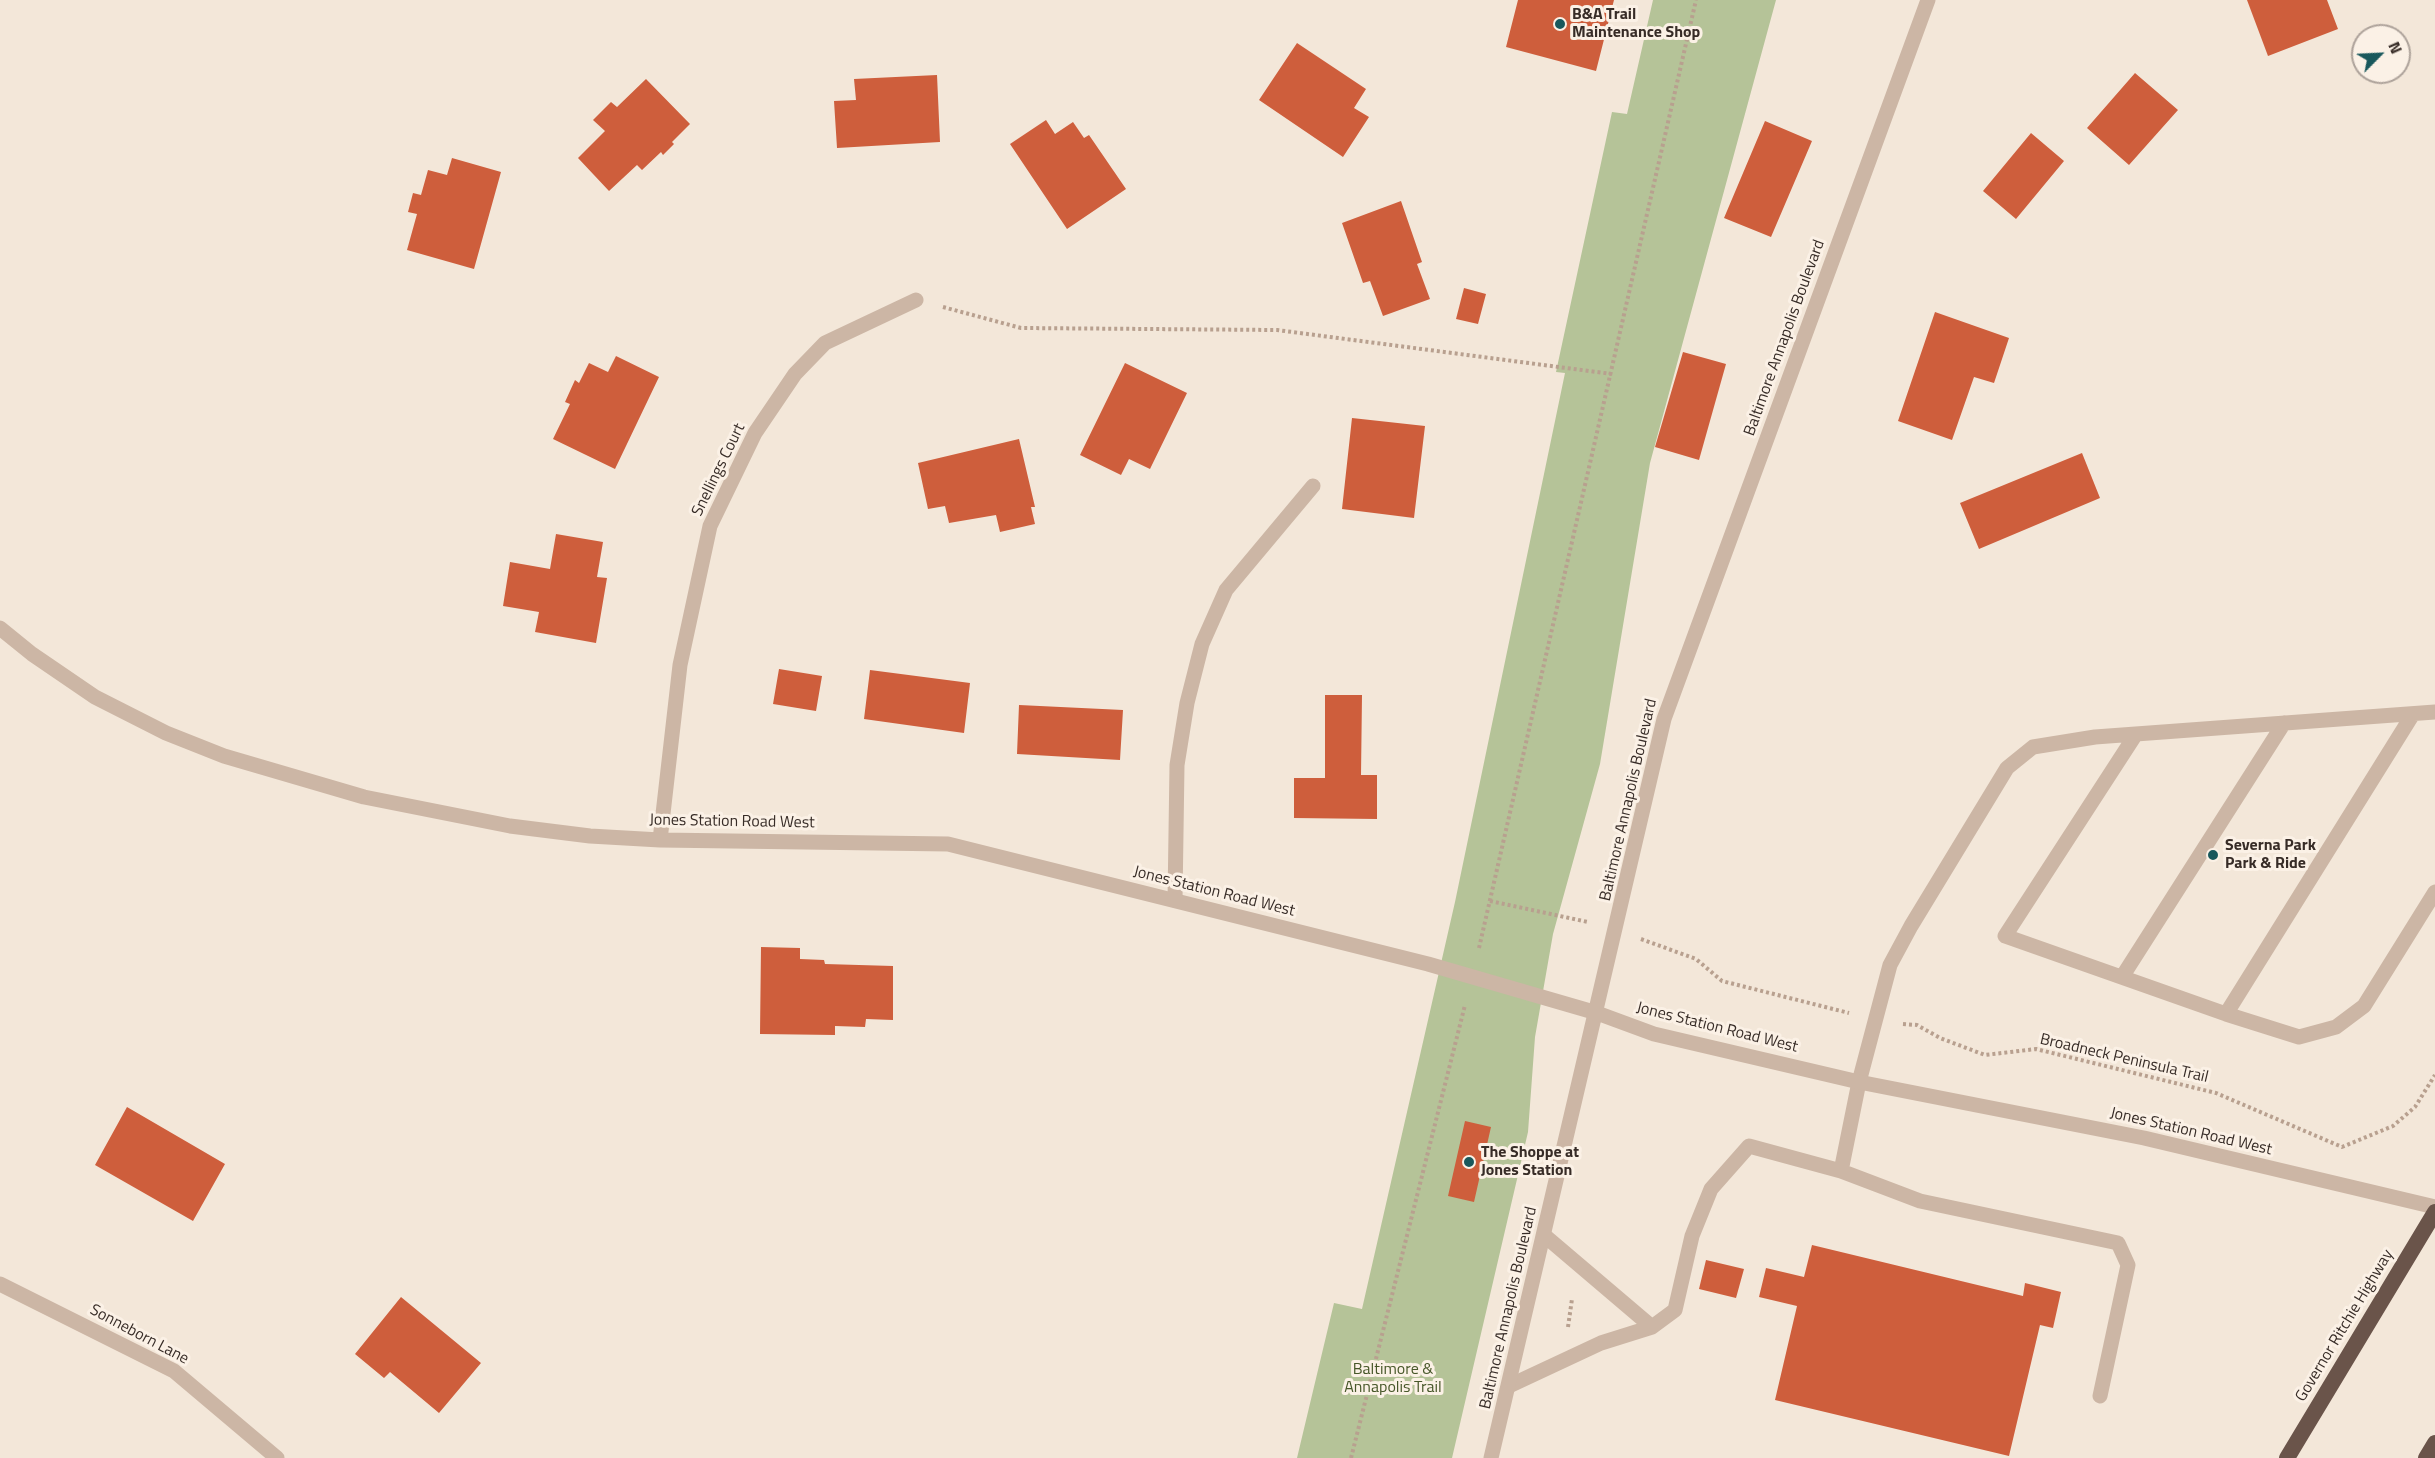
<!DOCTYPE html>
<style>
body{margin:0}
#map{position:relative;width:2435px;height:1458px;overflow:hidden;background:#f3e7d9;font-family:"Titillium Web",sans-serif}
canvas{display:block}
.north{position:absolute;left:2351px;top:24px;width:60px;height:60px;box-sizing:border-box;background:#fbf1e6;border:2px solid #ada29a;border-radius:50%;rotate:66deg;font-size:16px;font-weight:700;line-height:24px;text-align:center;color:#372c27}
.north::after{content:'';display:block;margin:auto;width:21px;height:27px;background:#19585c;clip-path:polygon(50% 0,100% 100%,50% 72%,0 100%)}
</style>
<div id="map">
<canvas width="2435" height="1458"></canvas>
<div class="north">N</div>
</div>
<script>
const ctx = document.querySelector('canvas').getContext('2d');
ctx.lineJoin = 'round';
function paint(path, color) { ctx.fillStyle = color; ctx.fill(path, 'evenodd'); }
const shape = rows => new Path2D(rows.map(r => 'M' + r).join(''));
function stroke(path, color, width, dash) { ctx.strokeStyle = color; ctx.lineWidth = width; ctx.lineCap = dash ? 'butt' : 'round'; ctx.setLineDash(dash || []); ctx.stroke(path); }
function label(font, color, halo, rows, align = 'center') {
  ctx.font = font + ' "Titillium Web",sans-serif'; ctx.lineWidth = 6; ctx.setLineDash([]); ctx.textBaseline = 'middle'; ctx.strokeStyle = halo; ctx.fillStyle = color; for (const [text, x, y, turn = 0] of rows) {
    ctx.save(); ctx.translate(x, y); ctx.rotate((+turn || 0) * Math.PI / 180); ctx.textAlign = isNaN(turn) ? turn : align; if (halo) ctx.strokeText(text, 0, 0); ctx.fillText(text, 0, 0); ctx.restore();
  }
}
paint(shape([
 [1653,0,1776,0,1650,463,1600,764,1553,934,1535,1037,1528,1132,1452,1458,1297,1458,1334,1303,1362,1309,1455,902,1565,373,1556,372,1612,112,1627,114]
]), '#b5c398');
paint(shape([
 [1518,0,1614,0,1596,71,1506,47],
 [2247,0,2327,0,2338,29,2268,56],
 [1297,43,1366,89,1354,108,1369,117,1343,157,1259,100],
 [2135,73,2178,110,2129,165,2087,128],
 [937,75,940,142,837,148,834,101,856,100,854,79],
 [646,79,690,124,672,142,674,144,663,155,661,152,642,170,637,165,609,191,578,158,605,131,593,120,611,102,617,107],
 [1046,120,1055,134,1073,122,1084,138,1089,135,1126,189,1067,229,1010,144],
 [1765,121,1812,141,1771,237,1724,218],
 [2031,133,2064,161,2016,219,1983,191],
 [452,158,501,172,474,269,407,250,417,214,408,212,413,193,421,195,428,170,447,175],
 [1401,201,1422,262,1417,264,1430,299,1383,316,1370,281,1363,283,1342,223],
 [1464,288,1486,294,1478,324,1456,319],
 [1935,312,2009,338,1994,383,1974,377,1952,440,1898,421],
 [1683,352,1726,364,1699,460,1655,447],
 [616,356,659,377,615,469,553,439,570,404,565,402,575,380,579,383,589,363,608,372],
 [1125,363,1187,393,1150,469,1129,459,1121,475,1080,455],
 [1352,418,1425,426,1414,518,1342,509],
 [1019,439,1035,507,1031,507,1035,524,1000,532,996,515,949,523,945,506,928,509,918,463],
 [2082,453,2100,498,1979,549,1960,503],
 [556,534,603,542,597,577,607,578,596,643,535,632,539,612,503,606,510,562,550,569],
 [779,669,822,676,816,711,773,704],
 [870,670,970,683,964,733,864,719],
 [1325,695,1362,695,1361,775,1377,775,1377,819,1294,818,1294,778,1325,778],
 [1019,705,1123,710,1120,760,1017,754],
 [761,947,800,948,800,959,824,960,825,964,893,966,893,1020,866,1019,865,1027,835,1026,835,1035,760,1034],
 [127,1107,225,1164,193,1221,95,1165],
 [1465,1121,1491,1127,1474,1202,1448,1196],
 [1812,1245,2023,1296,2025,1283,2061,1292,2053,1328,2040,1325,2009,1456,1775,1400,1797,1306,1759,1297,1766,1268,1804,1277],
 [1706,1260,1744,1269,1736,1298,1699,1289],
 [401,1297,481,1363,439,1413,390,1372,384,1378,355,1354]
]), '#ce5e3c');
stroke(shape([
 [943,307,1021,328,1277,330,1612,374],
 [1490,901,1588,922],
 [1641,939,1696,959,1722,981,1849,1013],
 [1479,948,1696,0],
 [1903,1024,1917,1025,1940,1038,1985,1055,2036,1049,2216,1093,2342,1147,2393,1126,2415,1107,2435,1075],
 [1568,1327,1572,1299],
 [1351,1458,1465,1005]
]), '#b8a08f', 4, [3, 3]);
stroke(shape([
 [2136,734,2005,936,2226,1014,2299,1037,2336,1027,2364,1006,2435,892],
 [1175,900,1177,765,1187,703,1202,644,1226,590,1313,486],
 [2122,977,2284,723],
 [2226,1014,2413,714],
 [1545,1236,1652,1327],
 [1509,1386,1601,1343,1652,1327,1675,1310,1692,1236,1711,1189,1749,1146,1841,1171],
 [2100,1396,2128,1265,2118,1243,1920,1201,1841,1171,1859,1082,1890,965,1911,926,2007,768,2033,747,2095,737,2435,712]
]), '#ccb6a5', 15);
stroke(shape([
 [0,628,32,654,95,697,166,733,224,756,364,797,510,826,590,836,660,840,948,844,1428,964,1597,1013],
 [660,840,680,665,710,526,755,433,795,374,825,343,916,300],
 [0,1284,174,1371,277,1458]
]), '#ccb6a5', 15);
stroke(shape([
 [1597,1013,1654,1034,1859,1082,2144,1138,2435,1207],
 [1491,1458,1664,719,1928,0]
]), '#ccb6a5', 15);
stroke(shape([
 [2287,1458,2435,1212],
 [2426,1458,2435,1443]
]), '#6a544a', 16);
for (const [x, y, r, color] of [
 [1560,24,6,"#19585c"],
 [2213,855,6,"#19585c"],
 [1469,1162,6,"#19585c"]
]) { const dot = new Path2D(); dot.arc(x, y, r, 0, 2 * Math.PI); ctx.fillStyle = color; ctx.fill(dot); stroke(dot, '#fbf1e6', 2); }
label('bold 16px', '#372c27', '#fbf1e6', [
 ["B&A Trail",1572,15],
 ["Maintenance Shop",1572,33],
 ["Severna Park",2225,846],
 ["Park & Ride",2225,864],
 ["The Shoppe at",1481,1153],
 ["Jones Station",1481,1171]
], 'left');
label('16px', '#372c27', '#fbf1e6', [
 ["Baltimore Annapolis Boulevard",1785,338,-70],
 ["Snellings Court",719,470,-64],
 ["Baltimore Annapolis Boulevard",1629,800,-77],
 ["Jones Station Road West",732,822,1],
 ["Jones Station Road West",1214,892,14],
 ["Jones Station Road West",1717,1028,14],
 ["Broadneck Peninsula Trail",2124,1059,13],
 ["Jones Station Road West",2191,1132,13],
 ["Baltimore Annapolis Boulevard",1509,1308,-77],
 ["Governor Ritchie Highway",2345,1326,-59],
 ["Sonneborn Lane",139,1335,28]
]);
label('16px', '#475729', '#fbf1e6', [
 ["Baltimore &",1393,1370],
 ["Annapolis Trail",1393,1388]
]);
</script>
